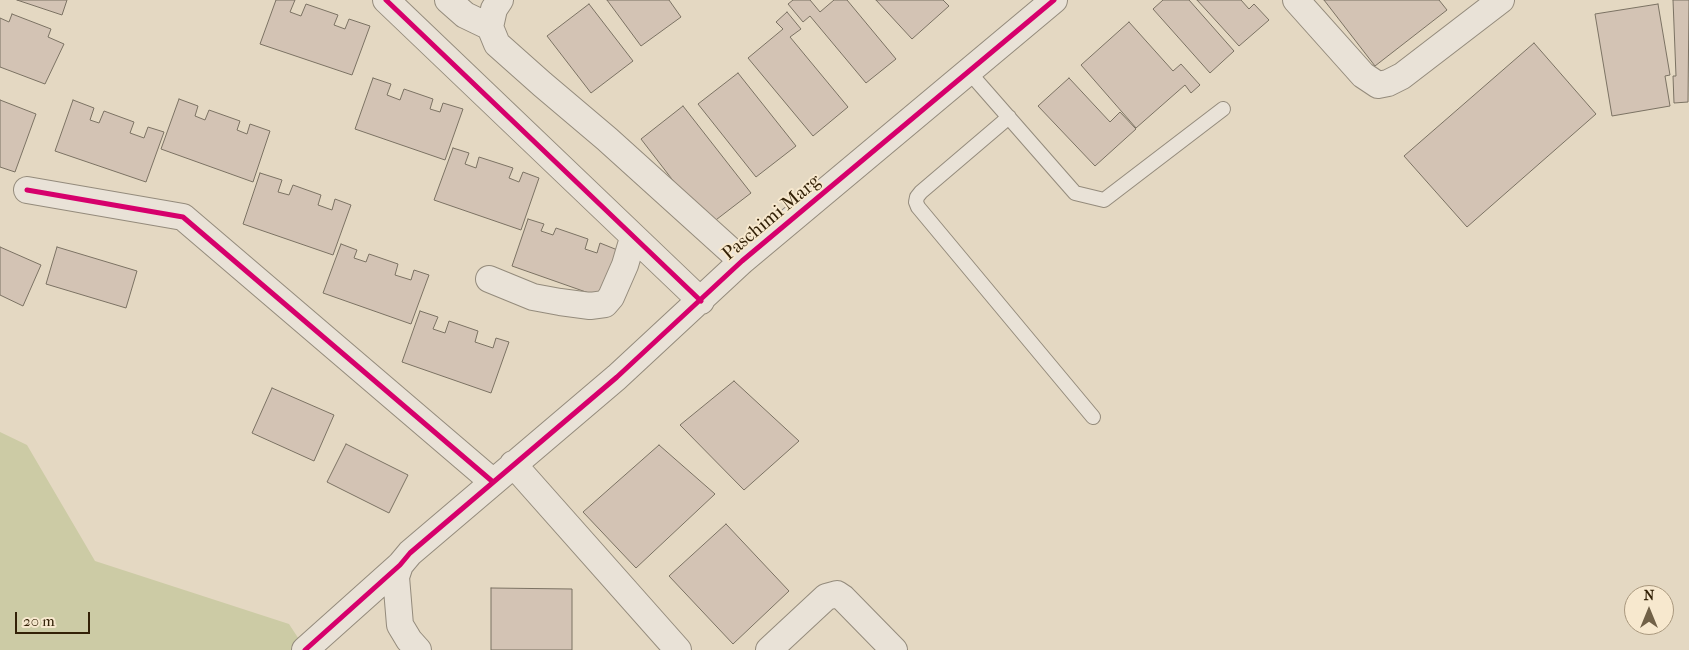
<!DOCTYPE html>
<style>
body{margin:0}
#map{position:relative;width:1689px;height:650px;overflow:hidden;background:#e4d8c2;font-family:"IM FELL French Canon",serif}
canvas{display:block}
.north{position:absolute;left:1624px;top:585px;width:50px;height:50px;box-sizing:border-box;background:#f7e8ce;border:1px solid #a9987e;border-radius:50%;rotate:0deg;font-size:14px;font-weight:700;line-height:20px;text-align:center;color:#332107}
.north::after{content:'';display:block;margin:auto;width:18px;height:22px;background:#716148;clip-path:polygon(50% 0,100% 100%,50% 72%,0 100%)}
.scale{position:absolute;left:15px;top:612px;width:75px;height:22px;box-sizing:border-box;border:2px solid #332107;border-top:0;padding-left:6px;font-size:15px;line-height:18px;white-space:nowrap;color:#332107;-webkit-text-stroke:4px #f7e8ce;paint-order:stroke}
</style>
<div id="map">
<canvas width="1689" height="650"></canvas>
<div class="north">N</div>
<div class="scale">20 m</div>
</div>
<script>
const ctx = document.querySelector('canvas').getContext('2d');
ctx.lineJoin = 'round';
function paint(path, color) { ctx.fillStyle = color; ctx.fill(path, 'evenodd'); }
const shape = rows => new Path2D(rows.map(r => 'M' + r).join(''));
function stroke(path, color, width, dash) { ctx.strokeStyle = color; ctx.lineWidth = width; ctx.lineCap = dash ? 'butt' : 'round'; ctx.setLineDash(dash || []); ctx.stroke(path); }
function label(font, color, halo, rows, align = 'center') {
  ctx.font = font + ' "IM FELL French Canon",serif'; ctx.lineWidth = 4; ctx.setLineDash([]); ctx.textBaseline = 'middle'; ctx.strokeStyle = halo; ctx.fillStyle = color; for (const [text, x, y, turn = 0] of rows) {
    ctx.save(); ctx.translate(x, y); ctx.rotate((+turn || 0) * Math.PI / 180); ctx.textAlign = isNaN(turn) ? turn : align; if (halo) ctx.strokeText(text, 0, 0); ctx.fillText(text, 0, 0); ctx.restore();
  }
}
paint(shape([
 [0,432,27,445,95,561,289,624,306,650,0,650]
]), '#cccba5');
const building = shape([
 [17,0,67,0,62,15,17,0],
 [276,0,295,0,290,12,301,16,306,4,338,15,334,25,345,29,349,19,370,26,352,75,260,44,276,0],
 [607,0,669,0,681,17,641,46,607,0],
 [793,0,810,0,820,12,834,0,847,0,896,59,866,83,810,16,803,22,788,4,793,0],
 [876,0,943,0,949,6,912,39,876,0],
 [1163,0,1189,0,1234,51,1210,73,1153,9,1163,0],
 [1197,0,1241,0,1249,9,1254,4,1269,20,1239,46,1197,0],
 [1324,0,1439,0,1447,10,1375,66,1324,0],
 [1673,0,1689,0,1688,102,1674,103,1673,76,1676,76,1673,0],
 [589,4,633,61,591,93,547,36,589,4],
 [1658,4,1670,75,1665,76,1670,106,1612,116,1595,14,1658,4],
 [787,12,801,29,790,37,848,107,813,136,748,58,783,29,776,22,787,12],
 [12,14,51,29,48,37,64,44,45,84,0,67,0,18,9,22,12,14],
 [1129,22,1173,71,1181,64,1200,85,1191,93,1185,85,1136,128,1081,65,1129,22],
 [1534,43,1596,114,1467,227,1404,156,1534,43],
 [738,73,796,146,756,177,698,104,738,73],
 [373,78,391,84,387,95,400,100,404,89,433,99,430,109,440,112,443,103,463,109,445,160,355,129,373,78],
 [1069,78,1110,122,1120,112,1136,129,1095,166,1038,106,1069,78],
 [179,99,198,106,195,116,205,120,209,110,240,121,237,130,247,134,250,124,270,131,253,182,161,149,179,99],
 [0,100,36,114,15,172,0,167,0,100],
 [73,100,94,108,90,120,99,123,104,111,134,122,130,133,144,138,148,127,164,132,146,182,55,151,73,100],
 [683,106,751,193,708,226,641,139,683,106],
 [453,148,469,153,465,164,476,168,479,157,513,168,509,178,519,182,523,172,539,178,521,230,434,200,453,148],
 [260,173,282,180,278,192,289,195,293,185,321,195,318,205,332,210,335,199,351,205,333,255,243,224,260,173],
 [528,219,544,224,541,231,553,235,556,228,588,239,585,249,597,253,600,243,620,251,603,298,512,266,528,219],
 [341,244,357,250,354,258,366,262,369,254,398,264,395,275,411,280,414,270,429,275,411,324,323,293,341,244],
 [0,247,41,265,23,306,0,295,0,247],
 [57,247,137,271,126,308,46,284,57,247],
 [420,311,438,317,433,329,445,333,449,321,478,331,475,342,493,348,496,338,509,342,491,393,402,362,420,311],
 [734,381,799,441,744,490,680,425,734,381],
 [272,388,334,415,314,461,252,433,272,388],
 [346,444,408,475,389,513,327,482,346,444],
 [659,445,715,494,636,568,583,512,659,445],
 [726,524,789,591,733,644,669,576,726,524],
 [491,588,572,589,572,650,491,650,491,588]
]);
paint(building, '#d3c3b4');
stroke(building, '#7b7263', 1);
const service = shape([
 [969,72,1075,193,1104,200,1223,109],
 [1009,117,921,192,917,197,916,202,918,207,1093,417]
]);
const minor = shape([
 [386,0,701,301],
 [448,0,465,15,490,27],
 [500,0,494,9,490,27,497,44,542,84,607,139,742,261],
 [1296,0,1363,75,1378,85,1388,83,1402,76,1501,0],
 [27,190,183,217,493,482],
 [489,279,533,297,560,302,590,306,605,304,611,297,625,265,633,238],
 [513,464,678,650],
 [400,565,396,577,400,625,409,640,418,650],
 [305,650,400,565,410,553,617,377,742,261,1054,0],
 [769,650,826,597,837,594,843,598,894,650]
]);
stroke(service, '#948b7c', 16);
stroke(minor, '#948b7c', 28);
stroke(service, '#e9e2d7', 14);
stroke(minor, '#e9e2d7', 26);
stroke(shape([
 [386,0,701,301],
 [27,190,183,217,493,482],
 [305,650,400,565,410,553,617,377,742,261,1054,0]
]), '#d6006c', 5);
label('19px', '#332107', '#f7e8ce', [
 ["Paschimi Marg",772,218,-40]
]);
</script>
